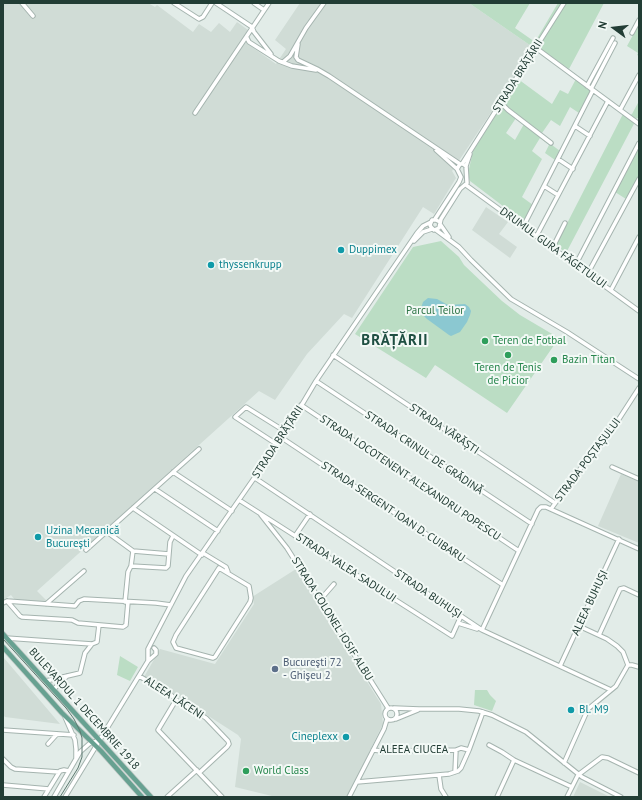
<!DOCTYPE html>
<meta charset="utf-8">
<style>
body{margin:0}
#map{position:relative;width:642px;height:800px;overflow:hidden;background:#e2ece8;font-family:"PT Sans",sans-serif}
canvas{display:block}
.frame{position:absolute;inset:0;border:4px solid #223d35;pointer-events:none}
.north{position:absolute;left:594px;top:8px;width:40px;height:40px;-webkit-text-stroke:3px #f3f9f6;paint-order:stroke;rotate:285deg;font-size:11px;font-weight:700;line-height:16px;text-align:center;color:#223d35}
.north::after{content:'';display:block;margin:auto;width:14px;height:18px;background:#223d35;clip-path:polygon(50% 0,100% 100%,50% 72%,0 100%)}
</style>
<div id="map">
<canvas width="642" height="800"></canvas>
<div class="frame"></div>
<div class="north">N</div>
</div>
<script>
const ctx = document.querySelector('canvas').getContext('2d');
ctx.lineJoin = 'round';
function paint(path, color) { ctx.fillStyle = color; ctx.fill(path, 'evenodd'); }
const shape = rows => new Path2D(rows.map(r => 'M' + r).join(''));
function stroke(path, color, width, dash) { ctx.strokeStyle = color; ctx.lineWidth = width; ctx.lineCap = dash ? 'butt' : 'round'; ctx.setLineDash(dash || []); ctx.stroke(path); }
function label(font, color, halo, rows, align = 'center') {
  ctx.font = font + ' "PT Sans",sans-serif'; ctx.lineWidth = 4; ctx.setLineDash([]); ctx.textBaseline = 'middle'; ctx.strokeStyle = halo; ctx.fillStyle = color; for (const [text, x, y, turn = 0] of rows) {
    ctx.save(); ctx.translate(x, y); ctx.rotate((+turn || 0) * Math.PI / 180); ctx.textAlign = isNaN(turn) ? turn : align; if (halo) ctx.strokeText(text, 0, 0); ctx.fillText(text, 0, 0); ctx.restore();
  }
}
paint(shape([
 [3,3,148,3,155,7,157,5,193,32,199,24,211,32,219,23,230,32,237,22,248,30,242,40,276,64,286,49,275,40,300,3,469,3,534,48,452,171,456,178,434,214,423,207,352,318,344,314,307,354,275,400,259,391,37,591,47,601,45,602,15,600,11,595,3,600],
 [486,207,508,222,499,234,517,247,510,258,472,230],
 [621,474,639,482,639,543,598,526],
 [296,569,381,704,383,724,347,797,276,797,235,787,241,739,238,735,171,692,144,677,160,649,215,664,254,604,252,597],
 [3,658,4,658,60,724,5,717,3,715],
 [580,782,610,797,573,797]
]), '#d0dcd6');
paint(shape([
 [469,3,530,3,515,28,535,42,558,3,604,3,569,69,539,48,534,48],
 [639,24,639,56,637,55,638,53,627,46],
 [518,79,552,104,560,90,568,94,576,79,591,91,579,113,570,107,560,126,551,120,542,133,518,115,506,133,515,140,524,124,560,151,555,160,545,153,549,145,540,138,532,151,542,159,522,197,533,205,524,222,470,181,469,178,469,169,473,151],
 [639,101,639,119,637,118,566,253,556,245,623,114,627,117,632,114],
 [639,147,639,175,626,199,615,192],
 [441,241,459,257,464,265,502,301,520,315,559,338,507,413,435,365,426,378,355,334,413,247],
 [120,656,138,667,130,681,117,675],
 [475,690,487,690,490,695,496,701,492,711,474,705]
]), '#bbddc4');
paint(shape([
 [428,298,437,299,448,305,465,304,469,307,471,311,470,315,467,322,460,332,451,336,449,335,427,319,422,314,421,308,423,302]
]), '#8bc8d1');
const minor = shape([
 [22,3,33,16],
 [174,3,199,19,203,17,212,3],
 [216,3,252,27],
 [254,3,264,10],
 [252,27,254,32,271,54],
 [632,33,639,20],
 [247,38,249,42,279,61,292,66,316,70],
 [536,48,639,124],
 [298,60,317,69,329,76,460,164],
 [298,60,296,57,298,44],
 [283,62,290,56,306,28,324,3],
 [587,86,613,38],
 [591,89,615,43],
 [501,103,508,110,551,143],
 [620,110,639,75],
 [195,113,269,3],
 [575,126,590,136],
 [558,159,573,169],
 [462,164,564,3],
 [466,166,470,154],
 [466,185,639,311],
 [544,186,558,195],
 [435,219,459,182,461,177,457,169,436,150],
 [440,222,436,220,432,220,430,225,431,227,434,230,439,228,441,219,460,189,467,183,466,166,463,164,460,164,457,169],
 [440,224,449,237],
 [524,225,593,90],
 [436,230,459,247,471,260,511,299,567,332,639,379],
 [537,235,608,101],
 [414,241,423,232,432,229],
 [553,247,565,223],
 [576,264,639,143],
 [588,273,639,179],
 [611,290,639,237],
 [333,355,555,503],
 [316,381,532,524],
 [301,405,519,551],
 [282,438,503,585],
 [278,445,235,417,246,407,286,432],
 [612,467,639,479],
 [173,472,232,511],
 [255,478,482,630,611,690],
 [155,489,218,531],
 [239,500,452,636,461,616],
 [133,508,202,555],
 [551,509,594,450,617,422,639,388],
 [261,515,287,548,388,708],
 [107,532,133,551,169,554],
 [295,536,310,514],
 [86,550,199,449],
 [203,553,226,567,228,572],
 [131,566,166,568,168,566,170,542,173,536],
 [219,568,249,586,251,598,250,602,215,657,213,658,176,648,173,642,176,635,219,568],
 [320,600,334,584],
 [7,601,20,616,22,617,72,620,78,623,123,627,126,625,128,602],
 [125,602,128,572,131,566,133,551],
 [3,603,7,601,75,606,79,601,84,599,156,603,171,605],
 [46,604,84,571],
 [458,623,477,629],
 [579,626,607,639,617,646,623,652,628,665],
 [482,630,538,510,541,507,546,507,639,549],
 [599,635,620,589,624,588,639,595],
 [6,638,92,644,97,642,99,625],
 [148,661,148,649,186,576,282,438,316,381,417,233,423,226,431,222],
 [628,665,632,665,639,667],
 [560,666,619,539],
 [139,676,170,694,176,700,206,718,228,741,229,744,227,747,199,773],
 [46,681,80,673,85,653,92,644],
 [54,689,67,676],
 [176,700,158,730,222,797],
 '385 714a6 6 0 1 1 12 0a6 6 0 1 1-12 0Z',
 [394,708,419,709,459,709,479,711,492,715,526,732,582,777,621,797],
 [65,717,75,740,76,749,76,758],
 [396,719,418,710],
 [3,730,74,735],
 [48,744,57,734],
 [489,745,502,752,514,760,572,787],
 [373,750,382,751,456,750,461,748,469,750],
 [3,759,11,767,15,769,59,772],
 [564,763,588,709,616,686,628,665],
 [455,772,456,750],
 [439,775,441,789,446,797],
 [357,782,449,774,458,771,461,768,469,750,483,712],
 [3,785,49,789],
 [44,797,60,771,64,770,69,771],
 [54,797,80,752,89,744,99,740],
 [65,797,148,661,156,654,156,650,154,648],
 [167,797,197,770],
 [349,797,384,729,387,719],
 [497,797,514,760],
 [567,797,578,775,602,757,608,758,639,773]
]);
const major = shape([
 [3,634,151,797],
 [3,647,62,713,101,751,142,797]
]);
stroke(minor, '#a5b4af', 5.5);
stroke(major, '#c1c9c6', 6);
stroke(minor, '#fff', 3.5);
stroke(major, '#67a191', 4.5);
stroke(shape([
 [3,639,66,708,74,719,80,731,82,738,82,757,78,768,60,797]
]), '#5d7970', 1);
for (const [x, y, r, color] of [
 [341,250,4,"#0f9aa8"],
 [211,265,4,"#0f9aa8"],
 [485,341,4,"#2e9e5b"],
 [508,355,4,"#2e9e5b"],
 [554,360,4,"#2e9e5b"],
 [38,537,4,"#0f9aa8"],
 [275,669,4,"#5c6f8a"],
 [571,710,4,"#0f9aa8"],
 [346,737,4,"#0f9aa8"],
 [246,771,4,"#2e9e5b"]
]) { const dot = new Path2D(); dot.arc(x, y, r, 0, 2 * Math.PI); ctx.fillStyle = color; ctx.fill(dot); stroke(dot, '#f3f9f6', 1.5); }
label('11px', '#223d35', '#f3f9f6', [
 ["STRADA BRĂȚĂRII",518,76,-58],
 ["DRUMUL GURA FĂGETULUI",553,248,36],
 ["STRADA VĂRĂȘTI",444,429,34],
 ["STRADA BRĂȚĂRII",278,442,-57],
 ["STRADA CRINUL DE GRĂDINĂ",424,453,34],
 ["STRADA POȘTAȘULUI",588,460,-53],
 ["STRADA LOCOTENENT ALEXANDRU POPESCU",410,478,34],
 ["STRADA SERGENT IOAN D. CUIBARU",393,512,34],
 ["STRADA VALEA SADULUI",346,568,33],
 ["STRADA BUHUȘI",428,594,34],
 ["ALEEA BUHUȘI",590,603,-65],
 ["STRADA COLONEL IOSIF ALBU",332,619,58],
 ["ALEEA LĂCENI",174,698,33],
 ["BULEVARDUL 1 DECEMBRIE 1918",84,709,48],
 ["ALEEA CIUCEA",414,750]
]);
label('11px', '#0d838f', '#f3f9f6', [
 ["Duppimex",349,250],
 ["thyssenkrupp",219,265],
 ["Uzina Mecanică",46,531],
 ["București",46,544],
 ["Bl. M9",579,710],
 ["Cineplexx",338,737,"right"]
], 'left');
label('11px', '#2d7446', '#f3f9f6', [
 ["Parcul Teilor",435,311]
]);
label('11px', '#27864d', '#f3f9f6', [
 ["Teren de Fotbal",493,341],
 ["Bazin Titan",562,360],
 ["Teren de Tenis",508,368,"center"],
 ["de Picior",508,381,"center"],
 ["World Class",254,771]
], 'left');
label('11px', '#4e5e75', '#f3f9f6', [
 ["Bucureşti 72",283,663],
 ["- Ghişeu 2",283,676]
], 'left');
ctx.letterSpacing = '1px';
label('bold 15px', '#1e4f42', '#f3f9f6', [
 ["BRĂȚĂRII",395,341]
]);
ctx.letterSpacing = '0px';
</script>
